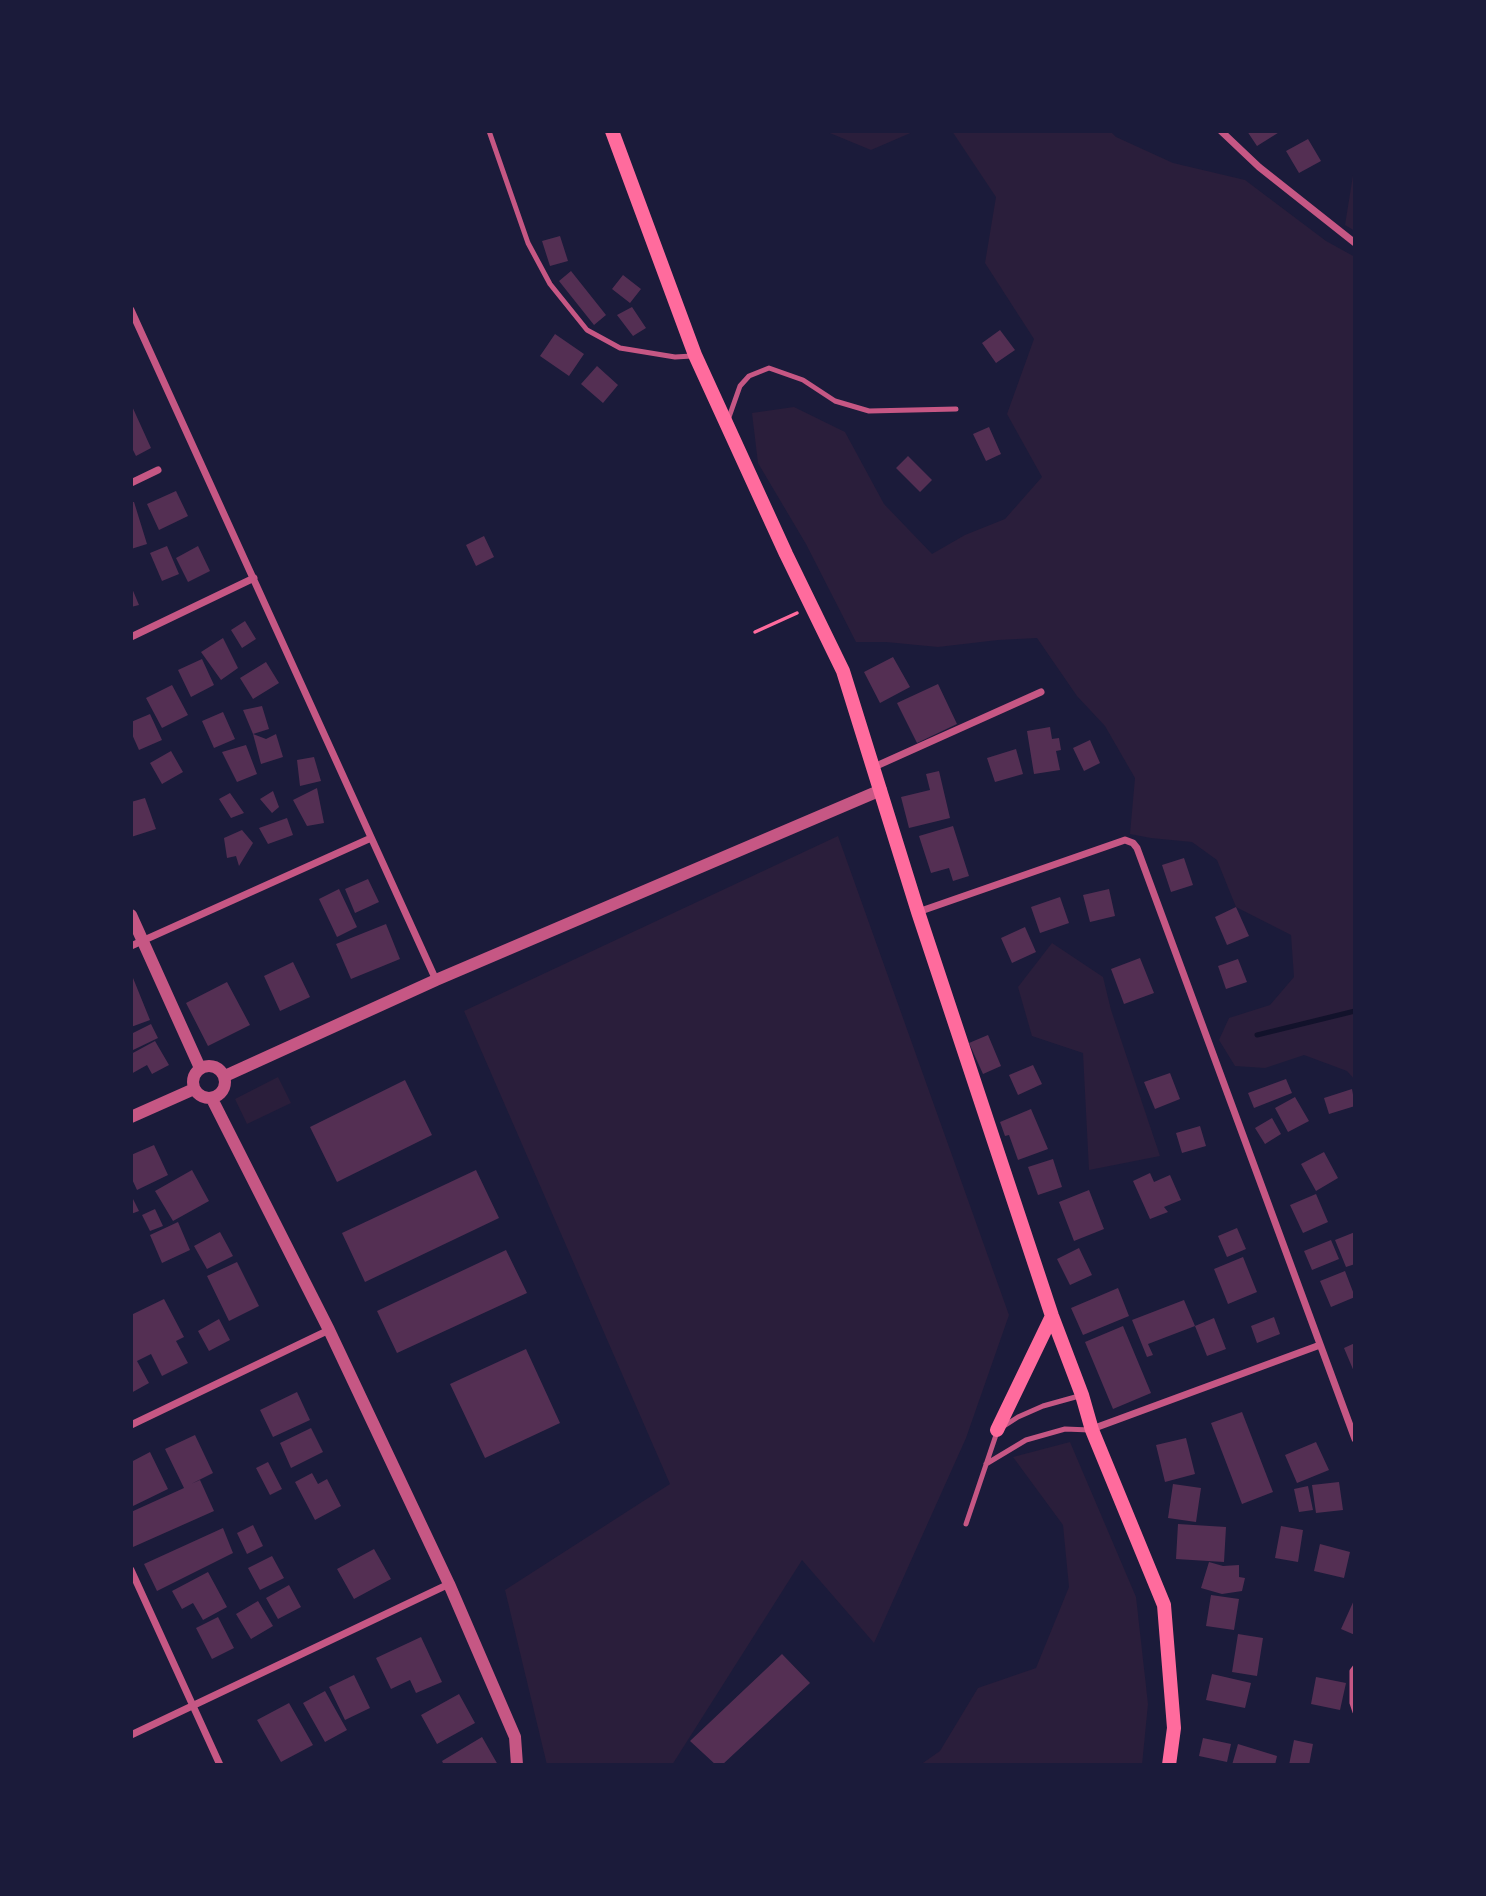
<!DOCTYPE html>
<style>
body{margin:0}
#map{position:relative;width:1486px;height:1896px;overflow:hidden;background:#1b1b3a;font-family:Commissioner,sans-serif}
canvas{display:block}
.frame{position:absolute;inset:0;border:133px solid #1b1b3a;pointer-events:none}
</style>
<div id="map">
<canvas width="1486" height="1896"></canvas>
<div class="frame"></div>
</div>
<script>
const ctx = document.querySelector('canvas').getContext('2d');
ctx.lineJoin = 'round';
function paint(path, color) { ctx.fillStyle = color; ctx.fill(path, 'evenodd'); }
const shape = rows => new Path2D(rows.map(r => 'M' + r).join(''));
function stroke(path, color, width, dash) { ctx.strokeStyle = color; ctx.lineWidth = width; ctx.lineCap = dash ? 'butt' : 'round'; ctx.setLineDash(dash || []); ctx.stroke(path); }
paint(shape([
 [825,131,915,131,871,150],
 [952,131,1110,131,1116,137,1173,163,1245,180,1326,241,1355,257,1355,1080,1347,1071,1304,1055,1265,1068,1235,1066,1219,1040,1229,1018,1270,1005,1294,977,1291,935,1236,907,1217,860,1192,842,1151,838,1130,834,1135,778,1105,726,1077,696,1037,638,998,640,938,647,886,642,856,642,806,544,758,463,752,413,794,407,845,432,884,504,932,554,965,535,1005,519,1042,477,1007,414,1034,339,985,263,996,197],
 [1355,163,1355,231,1345,225],
 [838,836,1009,1315,966,1438,874,1643,802,1560,672,1765,547,1765,505,1590,670,1484,464,1011],
 [1052,943,1103,977,1111,1010,1160,1156,1089,1170,1083,1053,1032,1036,1018,987],
 [278,1077,291,1103,247,1124,235,1099],
 [1070,1442,1136,1597,1148,1704,1142,1765,920,1765,940,1751,978,1688,1036,1668,1069,1587,1063,1525,1013,1457]
]), '#2a1e3b');
stroke(shape([
 [1257,1035,1355,1011]
]), '#12122b', 5);
paint(shape([
 [1247,131,1281,131,1257,146],
 [1308,139,1321,161,1299,173,1286,151],
 [560,236,568,261,550,266,542,241],
 [571,271,606,315,594,325,559,281],
 [623,275,641,289,630,303,612,289],
 [632,307,646,328,633,336,617,315],
 [1000,330,1015,350,996,363,982,343],
 [555,334,584,354,569,376,540,356],
 [597,366,618,385,603,403,581,384],
 [131,404,151,448,136,456,131,446],
 [989,427,1001,454,986,461,973,434],
 [908,456,932,480,920,492,896,468],
 [176,491,188,516,159,530,147,504],
 [131,502,134,502,147,544,131,549],
 [484,536,494,557,476,566,466,545],
 [167,546,179,574,162,581,150,553],
 [198,546,210,571,188,582,176,558],
 [131,586,139,605,131,607],
 [245,621,256,639,242,648,231,630],
 [223,638,238,668,221,680,201,652],
 [893,657,910,687,880,703,864,672],
 [202,659,214,685,191,697,178,670],
 [266,662,279,683,253,699,240,678],
 [938,684,957,724,917,743,897,703],
 [172,685,188,715,162,728,146,698],
 [262,706,269,729,253,734,243,710],
 [223,712,235,739,214,748,202,721],
 [150,714,162,740,139,750,131,732,131,722],
 [1050,727,1052,739,1059,738,1061,750,1056,751,1060,770,1034,774,1027,731],
 [253,734,266,739,276,734,283,757,261,764],
 [1090,740,1100,763,1084,771,1073,748],
 [246,745,257,774,237,782,222,752],
 [1016,749,1023,774,995,782,987,758],
 [171,751,183,772,162,784,150,763],
 [314,757,321,781,300,786,297,760],
 [939,771,950,818,909,828,901,797,930,790,926,774],
 [317,788,324,823,307,826,293,800],
 [273,791,279,807,272,813,260,799],
 [230,793,244,813,231,818,219,799],
 [145,798,156,829,131,837,131,802],
 [287,818,293,835,268,844,259,828],
 [953,826,969,876,953,881,949,868,931,873,919,836],
 [242,830,253,843,239,866,236,856,227,858,224,838],
 [1184,858,1193,885,1171,892,1162,865],
 [368,879,379,902,355,913,345,889],
 [339,889,357,927,337,937,319,899],
 [1109,889,1115,916,1090,922,1083,895],
 [1060,897,1069,923,1040,933,1031,907],
 [1236,907,1249,936,1227,945,1215,917],
 [386,924,400,959,351,979,336,944],
 [1025,927,1036,952,1012,963,1001,938],
 [1140,958,1154,993,1124,1004,1111,969],
 [1238,959,1247,982,1226,989,1218,966],
 [293,962,310,997,280,1011,264,976],
 [131,978,133,978,150,1020,131,1027],
 [227,982,250,1025,208,1046,186,1003],
 [151,1024,158,1038,131,1051,131,1034],
 [988,1035,1001,1066,983,1074,969,1043],
 [155,1041,169,1065,152,1074,147,1065,131,1074,131,1054],
 [1033,1065,1042,1084,1018,1095,1009,1075],
 [1170,1073,1180,1099,1155,1109,1144,1082],
 [1286,1079,1292,1093,1254,1108,1248,1093],
 [405,1080,432,1135,337,1182,310,1127],
 [1352,1089,1355,1106,1329,1114,1324,1098],
 [1295,1097,1309,1121,1288,1132,1275,1108],
 [1031,1109,1048,1149,1018,1160,1009,1135,1005,1136,1000,1122],
 [1272,1118,1281,1134,1265,1144,1255,1128],
 [1200,1126,1206,1146,1182,1153,1176,1133],
 [154,1145,168,1175,137,1190,131,1177,131,1155],
 [1324,1152,1338,1178,1316,1191,1301,1164],
 [1053,1159,1062,1187,1038,1195,1028,1167],
 [192,1170,209,1201,173,1221,155,1191],
 [476,1170,499,1218,365,1282,342,1233],
 [1150,1173,1154,1182,1170,1175,1181,1200,1164,1207,1168,1212,1150,1219,1133,1181],
 [1089,1190,1104,1229,1074,1241,1059,1202],
 [1316,1194,1328,1222,1303,1233,1290,1205],
 [131,1195,139,1211,131,1214],
 [155,1209,163,1226,150,1231,142,1215],
 [178,1222,190,1250,162,1263,150,1235],
 [1237,1228,1246,1249,1227,1257,1218,1236],
 [220,1232,233,1256,207,1269,194,1246],
 [1355,1232,1355,1264,1346,1267,1335,1240],
 [1331,1240,1339,1259,1312,1270,1304,1251],
 [1079,1248,1092,1275,1070,1285,1057,1259],
 [506,1250,527,1293,397,1353,377,1311],
 [1243,1257,1257,1292,1228,1304,1214,1269],
 [237,1262,259,1306,229,1321,207,1276],
 [1345,1271,1355,1297,1331,1307,1320,1281],
 [1118,1288,1129,1316,1083,1335,1071,1308],
 [164,1299,184,1337,176,1341,188,1363,162,1376,151,1354,137,1361,149,1383,131,1393,131,1315],
 [1184,1300,1195,1326,1214,1318,1226,1349,1207,1356,1195,1326,1148,1344,1153,1355,1147,1357,1132,1320],
 [1274,1317,1280,1334,1257,1343,1251,1326],
 [219,1319,230,1340,209,1351,198,1331],
 [1123,1326,1151,1393,1113,1409,1085,1342],
 [1355,1343,1355,1374,1344,1348],
 [526,1349,560,1423,485,1458,450,1384],
 [297,1392,310,1420,273,1437,260,1410],
 [1242,1412,1273,1492,1242,1504,1211,1423],
 [311,1428,323,1452,291,1468,280,1443],
 [195,1435,213,1473,191,1484,200,1480,214,1511,133,1547,131,1512,184,1488,165,1449],
 [1186,1438,1195,1474,1165,1482,1156,1445],
 [1316,1442,1329,1470,1297,1483,1285,1455],
 [150,1452,168,1489,131,1507,131,1462],
 [268,1462,282,1489,270,1495,256,1468],
 [312,1473,318,1484,327,1479,341,1506,315,1520,295,1482],
 [1339,1482,1343,1510,1316,1513,1312,1485],
 [1173,1484,1201,1488,1196,1522,1168,1518],
 [1308,1486,1313,1510,1299,1512,1294,1489],
 [1178,1524,1226,1527,1224,1562,1176,1559],
 [253,1525,263,1546,247,1554,237,1533],
 [1281,1526,1303,1530,1298,1562,1275,1558],
 [223,1528,233,1553,157,1591,144,1564],
 [1320,1544,1350,1552,1344,1578,1314,1571],
 [374,1549,391,1579,354,1599,337,1569],
 [272,1556,284,1578,260,1590,248,1568],
 [1209,1562,1223,1566,1239,1565,1239,1577,1245,1578,1242,1591,1222,1594,1201,1588],
 [208,1572,227,1607,203,1620,193,1603,182,1609,172,1591],
 [289,1585,301,1607,278,1619,266,1598],
 [1211,1595,1239,1599,1234,1630,1206,1626],
 [1355,1598,1355,1635,1341,1629],
 [258,1601,273,1626,251,1639,236,1614],
 [218,1617,234,1648,212,1659,196,1628],
 [1238,1634,1263,1638,1257,1676,1232,1672],
 [421,1637,442,1682,416,1693,410,1680,391,1689,376,1658],
 [782,1654,810,1683,722,1765,716,1765,690,1741],
 [1212,1674,1251,1683,1245,1708,1206,1700],
 [354,1675,370,1708,345,1720,329,1687],
 [1316,1677,1346,1683,1340,1710,1311,1704],
 [325,1691,347,1730,325,1742,303,1703],
 [459,1694,475,1723,437,1744,421,1715],
 [289,1703,313,1745,281,1762,257,1720],
 [482,1737,498,1765,444,1765,442,1761],
 [1203,1738,1231,1744,1227,1762,1199,1756],
 [1294,1740,1313,1744,1309,1765,1289,1765],
 [1238,1744,1277,1756,1275,1765,1232,1765]
]), '#542f53');
stroke(shape([
 [755,632,797,613]
]), '#ff6b9d', 3.5);
stroke(shape([
 [489,131,528,243,550,284,587,330,620,348,675,357,692,356],
 [728,420,740,386,749,376,769,368,803,380,835,401,869,411,956,409],
 [1004,1426,1018,1417,1043,1406,1079,1396],
 [986,1464,1026,1440,1065,1429,1090,1430],
 [966,1524,997,1432],
 [1355,1667,1352,1671,1352,1703,1355,1712]
]), '#c65784', 5);
stroke(shape([
 [1221,131,1259,167,1355,243],
 [131,310,436,980],
 [131,483,158,470],
 [131,637,254,578],
 [874,767,1041,692],
 [918,912,1125,840,1133,843,1137,848,1355,1439],
 [131,946,371,838],
 [131,1425,329,1330],
 [1092,1429,1320,1345],
 [131,1570,220,1765],
 [131,1735,449,1584]
]), '#c65784', 7);
stroke(shape([
 [131,915,200,1068],
 '193 1082a16 16 0 1 1 32 0a16 16 0 1 1-32 0Z',
 [225,1076,436,980,881,790],
 [212,1099,329,1330,449,1584,515,1737,517,1765],
 [131,1117,194,1089]
]), '#c65784', 12);
stroke(shape([
 [612,131,695,355,786,554,843,671,918,912,1052,1316,1082,1395,1092,1430,1164,1605,1174,1728,1169,1765],
 [997,1430,1052,1316]
]), '#ff6b9d', 14);
</script>
